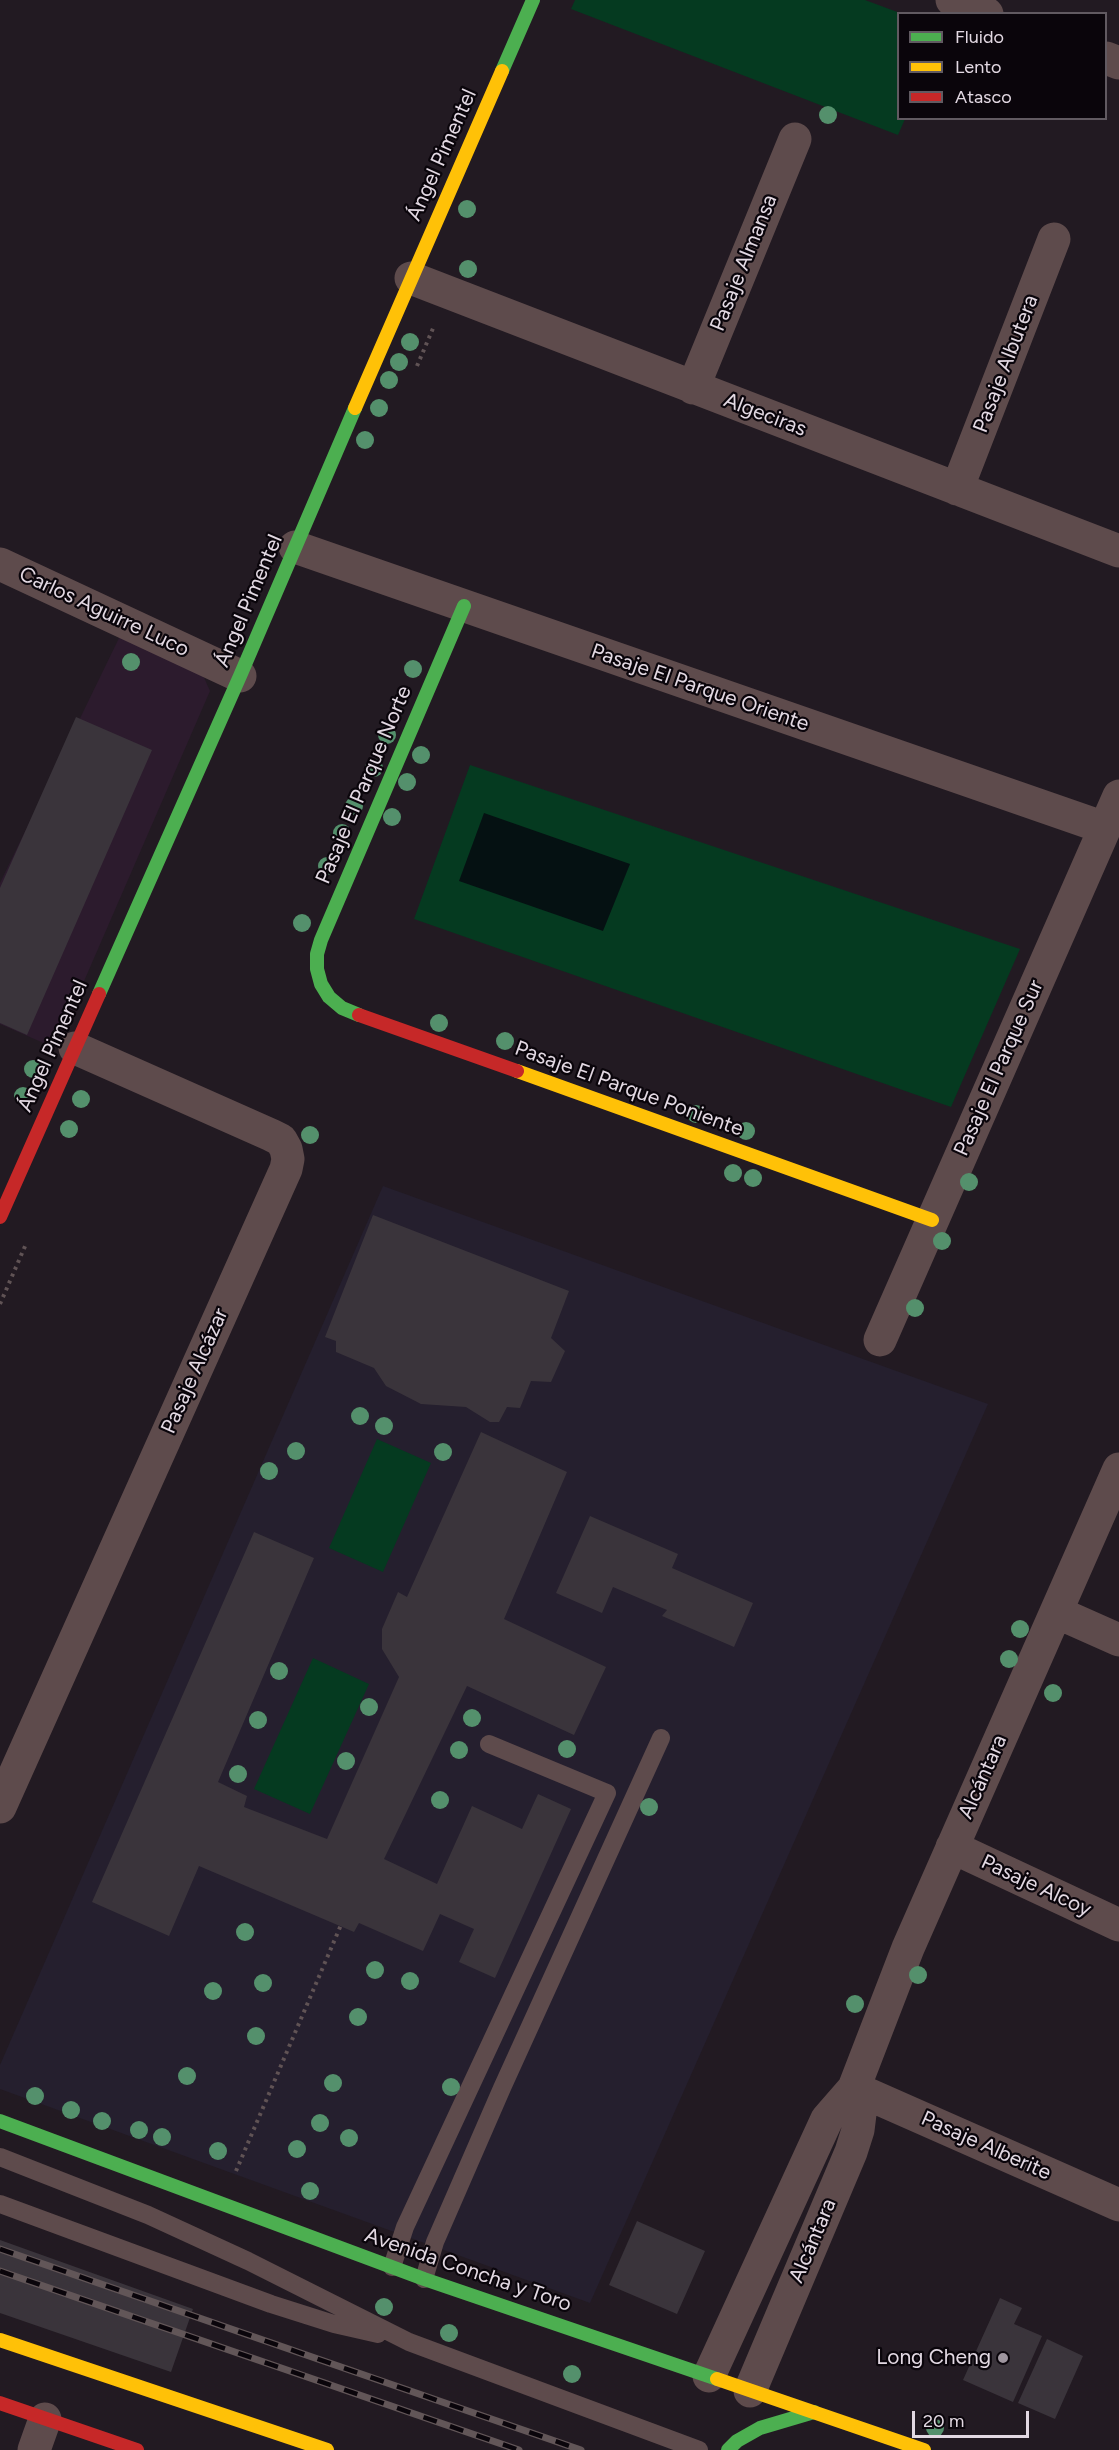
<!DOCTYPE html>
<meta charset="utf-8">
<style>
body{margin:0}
#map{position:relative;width:1119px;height:2450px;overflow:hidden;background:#221a22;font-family:Figtree,sans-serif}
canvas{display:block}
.legend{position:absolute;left:897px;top:12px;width:210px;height:108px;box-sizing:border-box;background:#0a050b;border:2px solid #615a61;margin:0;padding:8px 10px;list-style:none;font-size:18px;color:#e3d9e3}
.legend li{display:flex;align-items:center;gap:12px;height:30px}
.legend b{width:30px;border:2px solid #615a61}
.scale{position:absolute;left:912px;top:2411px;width:117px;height:27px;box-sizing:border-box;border:3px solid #e3d9e3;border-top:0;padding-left:8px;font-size:18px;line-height:21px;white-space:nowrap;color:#e3d9e3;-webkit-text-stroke:4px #0a050b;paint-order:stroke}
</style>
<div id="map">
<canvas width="1119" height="2450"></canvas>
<ul class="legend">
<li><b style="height:8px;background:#4caf50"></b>Fluido</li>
<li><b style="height:8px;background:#ffc107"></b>Lento</li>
<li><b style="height:8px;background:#c62828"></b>Atasco</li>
</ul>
<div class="scale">20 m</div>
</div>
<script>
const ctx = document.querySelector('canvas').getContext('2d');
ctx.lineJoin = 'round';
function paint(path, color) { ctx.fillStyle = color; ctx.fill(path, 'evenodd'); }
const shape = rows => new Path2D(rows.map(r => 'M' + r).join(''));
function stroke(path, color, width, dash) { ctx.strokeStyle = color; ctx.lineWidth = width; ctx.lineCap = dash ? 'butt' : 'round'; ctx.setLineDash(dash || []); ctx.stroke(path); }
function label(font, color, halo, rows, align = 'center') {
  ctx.font = font + ' Figtree,sans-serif'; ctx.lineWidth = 4.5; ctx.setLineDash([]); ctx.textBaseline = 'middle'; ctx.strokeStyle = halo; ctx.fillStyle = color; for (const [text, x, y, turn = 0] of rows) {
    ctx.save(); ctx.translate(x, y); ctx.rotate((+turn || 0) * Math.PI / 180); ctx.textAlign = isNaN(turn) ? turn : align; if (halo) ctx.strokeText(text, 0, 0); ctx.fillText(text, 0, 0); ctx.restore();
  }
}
paint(shape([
 [120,636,202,673,210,691,55,1048,0,1024,0,883]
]), '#2c1b2d');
paint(shape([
 [383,1186,988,1404,590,2303,0,2089,0,2065]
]), '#251f2e');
paint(shape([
 [575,0,865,0,900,13,898,118,905,119,898,135,571,9],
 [470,765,1020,949,951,1107,414,919],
 [377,1439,431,1463,383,1572,329,1548],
 [313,1658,369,1684,310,1814,254,1789]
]), '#053a20');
paint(shape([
 [484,813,630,864,603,931,459,881]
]), '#051112');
paint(shape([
 [76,717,152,750,27,1035,0,1023,0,888],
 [373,1215,569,1291,551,1338,565,1351,551,1382,531,1381,520,1408,507,1407,499,1422,490,1422,466,1407,421,1404,386,1386,374,1368,336,1352,336,1341,325,1337],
 [481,1432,567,1472,504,1619,606,1667,574,1735,467,1686,384,1859,437,1884,472,1806,522,1829,538,1794,571,1809,495,1978,459,1962,474,1929,440,1914,423,1951,359,1923,354,1932,199,1866,169,1936,92,1902,254,1532,314,1558,218,1782,247,1796,244,1807,327,1839,399,1677,382,1649,382,1629,398,1592,407,1597],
 [590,1516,678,1554,672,1568,753,1603,734,1647,662,1616,667,1610,613,1587,602,1613,556,1593],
 [637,2221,705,2251,677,2314,609,2285],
 [0,2240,193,2309,171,2372,0,2313],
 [1000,2298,1022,2308,1014,2324,1042,2336,1013,2402,963,2380],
 [1047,2339,1083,2356,1055,2419,1018,2403]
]), '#3a343b');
stroke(shape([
 [417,366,434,326],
 [0,1304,26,1244],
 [236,2171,341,1925]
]), '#605355', 4, [3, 4.5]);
stroke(shape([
 [0,2157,148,2215,248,2261,409,2342,699,2450],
 [0,2204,271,2304,334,2324,378,2334],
 [392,2267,405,2227,607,1793,489,1744],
 [424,2279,435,2242,502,2088,661,1738]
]), '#5e4b4c', 18);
stroke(shape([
 [952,0,987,14],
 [1106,58,1119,63],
 [411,278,1119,551],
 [693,388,795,139],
 [957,489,1054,239],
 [295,547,1105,828],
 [0,564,240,676],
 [880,1340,1119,796],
 [1056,1612,1119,1640],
 [0,1807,286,1169,288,1159,286,1149,281,1140,271,1135,75,1048],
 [952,1847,1119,1925],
 [854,2088,1119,2205],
 [709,2376,827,2119,854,2088,908,1948,1119,1469],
 [750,2391,851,2152,858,2130,860,2114,854,2088],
 [34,2450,45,2419]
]), '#5e4b4c', 33);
stroke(shape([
 [502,71,533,0],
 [99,994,240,676,355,408],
 [359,1015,342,1008,329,997,321,984,317,969,317,954,321,940,464,606],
 [0,2121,424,2279,717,2379],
 [728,2450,737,2441,760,2428,814,2412]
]), '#4caf50', 14);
stroke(shape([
 [355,408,502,71],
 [517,1071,932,1220],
 [0,2340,327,2450],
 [717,2379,924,2450]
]), '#ffc107', 14);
stroke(shape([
 [359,1015,517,1071],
 [0,1217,99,994],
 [0,2403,137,2450]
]), '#c62828', 14);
const rail = shape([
 [0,2249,581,2450],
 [0,2271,519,2450]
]);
stroke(rail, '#625658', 7);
stroke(rail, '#0a050b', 4.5, [14]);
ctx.fillStyle = '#54906c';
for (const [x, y] of [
 [828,115],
 [467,209],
 [468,269],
 [410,342],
 [399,362],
 [389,380],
 [379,408],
 [365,440],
 [131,662],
 [413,669],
 [387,735],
 [421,755],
 [374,768],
 [407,782],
 [354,806],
 [392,817],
 [342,833],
 [327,866],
 [302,923],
 [439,1023],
 [505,1041],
 [33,1069],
 [23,1096],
 [81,1099],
 [696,1114],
 [69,1129],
 [746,1131],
 [310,1135],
 [733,1173],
 [753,1178],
 [969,1182],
 [942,1241],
 [915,1308],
 [360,1416],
 [384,1426],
 [296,1451],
 [443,1452],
 [269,1471],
 [1020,1629],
 [1009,1659],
 [279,1671],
 [1053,1693],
 [369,1707],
 [472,1718],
 [258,1720],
 [567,1749],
 [459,1750],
 [346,1761],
 [238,1774],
 [440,1800],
 [649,1807],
 [245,1932],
 [375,1970],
 [918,1975],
 [410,1981],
 [263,1983],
 [213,1991],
 [855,2004],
 [358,2017],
 [256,2036],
 [187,2076],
 [333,2083],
 [451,2087],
 [35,2096],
 [71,2110],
 [102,2121],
 [320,2123],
 [139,2130],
 [162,2137],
 [349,2138],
 [297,2149],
 [218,2151],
 [310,2191],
 [384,2307],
 [449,2333],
 [572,2374],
 [935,2428]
]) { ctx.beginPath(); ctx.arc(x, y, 9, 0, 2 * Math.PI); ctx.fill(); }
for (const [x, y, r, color] of [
 [1003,2358,6,"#9f969f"]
]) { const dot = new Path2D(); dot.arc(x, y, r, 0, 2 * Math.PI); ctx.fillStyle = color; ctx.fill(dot); stroke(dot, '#0a050b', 2); }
label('21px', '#e3d9e3', '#0a050b', [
 ["Ángel Pimentel",442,155,-66],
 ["Pasaje Almansa",744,263,-68],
 ["Pasaje Albutera",1006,364,-69],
 ["Algeciras",765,415,21],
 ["Ángel Pimentel",249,601,-67],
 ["Carlos Aguirre Luco",104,612,25],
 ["Pasaje El Parque Oriente",700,688,19],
 ["Pasaje El Parque Norte",364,785,-67],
 ["Ángel Pimentel",53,1046,-66],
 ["Pasaje El Parque Sur",999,1068,-66],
 ["Pasaje El Parque Poniente",629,1089,20],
 ["Pasaje Alcázar",195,1371,-66],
 ["Alcántara",983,1777,-66],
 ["Pasaje Alcoy",1036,1886,25],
 ["Pasaje Alberite",986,2146,24],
 ["Alcántara",813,2241,-67],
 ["Avenida Concha y Toro",468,2270,19]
]);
label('21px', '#e3d9e3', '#0a050b', [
 ["Long Cheng",991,2358]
], 'right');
</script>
